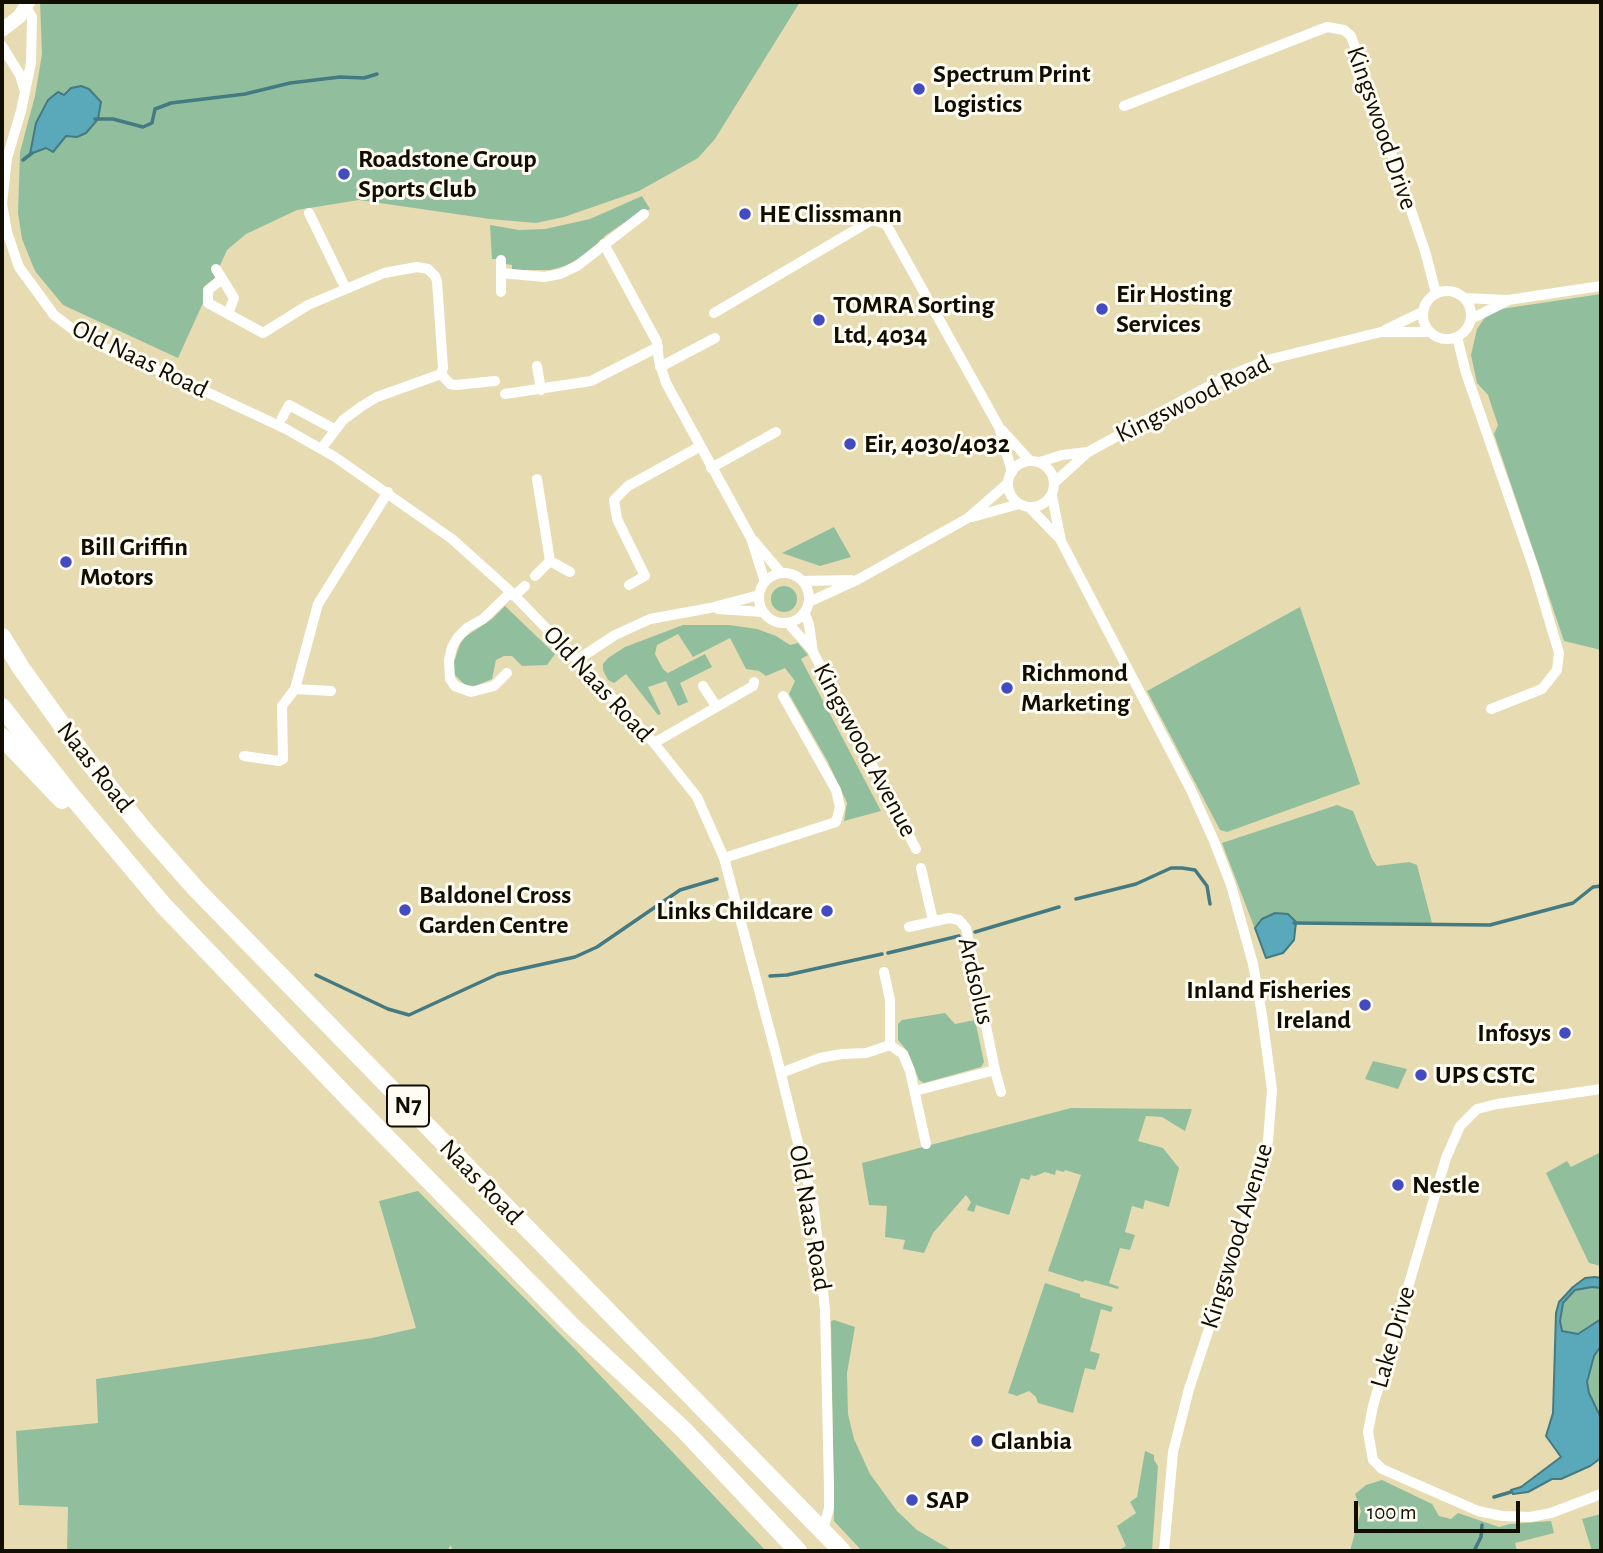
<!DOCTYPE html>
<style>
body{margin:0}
#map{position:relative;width:1603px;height:1553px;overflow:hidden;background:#e7dbb1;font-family:"Alegreya Sans",sans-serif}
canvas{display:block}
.frame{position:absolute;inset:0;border:4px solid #110d01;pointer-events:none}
.scale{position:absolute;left:1354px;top:1501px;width:166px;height:32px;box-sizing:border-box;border:4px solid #110d01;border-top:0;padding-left:9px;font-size:21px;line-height:24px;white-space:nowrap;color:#110d01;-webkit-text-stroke:5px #fffcf4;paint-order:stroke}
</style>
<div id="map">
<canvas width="1603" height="1553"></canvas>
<div class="frame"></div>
<div class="scale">100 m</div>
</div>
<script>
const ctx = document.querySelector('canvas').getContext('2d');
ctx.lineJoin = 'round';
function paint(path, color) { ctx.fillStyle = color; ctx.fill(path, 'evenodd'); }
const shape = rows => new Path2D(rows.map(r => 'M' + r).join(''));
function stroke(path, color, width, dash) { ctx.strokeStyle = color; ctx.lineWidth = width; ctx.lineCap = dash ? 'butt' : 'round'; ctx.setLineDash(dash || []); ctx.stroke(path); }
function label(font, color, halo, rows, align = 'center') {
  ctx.font = font + ' "Alegreya Sans",sans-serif'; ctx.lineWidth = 6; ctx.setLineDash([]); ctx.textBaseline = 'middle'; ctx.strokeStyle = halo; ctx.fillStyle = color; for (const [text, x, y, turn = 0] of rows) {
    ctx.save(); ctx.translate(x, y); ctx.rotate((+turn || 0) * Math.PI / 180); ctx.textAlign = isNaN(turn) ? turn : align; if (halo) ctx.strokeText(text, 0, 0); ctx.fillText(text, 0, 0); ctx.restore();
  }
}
paint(shape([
 [40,2,800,2,715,139,698,158,639,191,564,217,536,223,490,219,359,200,297,210,246,234,227,250,178,358,63,305,35,271,22,239,18,213,20,152,35,96,42,54],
 [642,196,650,209,636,215,606,235,585,255,565,266,550,270,512,270,512,265,506,264,506,259,492,259,490,225,519,230,545,229,590,219],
 [1601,294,1601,650,1564,641,1494,434,1498,425,1488,395,1477,383,1471,355,1477,329,1486,316,1501,309],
 [834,527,851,557,820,566,782,553],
 '771 599a13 13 0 1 1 26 0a13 13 0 1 1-26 0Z',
 [505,606,555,654,547,665,522,666,512,656,504,656,496,660,492,679,475,686,465,685,454,674,453,665,460,644,465,637,492,619],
 [1300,607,1360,784,1227,832,1220,830,1147,691],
 [683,625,729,625,757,629,776,636,790,645,798,643,808,655,801,659,881,811,844,821,847,803,828,762,789,694,795,681,785,668,766,676,759,671,746,669,730,638,693,657,678,634,657,645,655,654,663,669,668,673,705,654,712,667,680,683,688,702,678,706,666,681,648,687,661,714,658,715,626,674,614,683,608,680,603,670,603,664,608,658,625,647],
 [1337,805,1353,811,1372,859,1377,866,1409,862,1417,865,1432,923,1297,922,1294,940,1283,953,1266,958,1222,843],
 [945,1013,955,1024,975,1020,984,1062,981,1067,924,1083,919,1080,908,1052,898,1040,898,1024,902,1020],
 [1373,1061,1407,1069,1398,1089,1365,1079],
 [1071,1108,1192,1109,1185,1131,1162,1117,1146,1116,1138,1141,1163,1148,1179,1168,1169,1207,1145,1200,1143,1209,1132,1206,1125,1232,1135,1235,1130,1250,1120,1248,1109,1283,1119,1287,1118,1289,1085,1280,1083,1282,1048,1271,1081,1175,1065,1170,1064,1172,1056,1170,1055,1175,1045,1172,1035,1176,1031,1175,1029,1180,1021,1178,1009,1215,976,1205,974,1212,967,1210,971,1202,966,1195,933,1233,924,1253,903,1249,905,1240,885,1237,887,1206,869,1205,862,1163],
 [1601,1152,1601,1266,1589,1263,1546,1173,1567,1161,1571,1167],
 [418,1191,579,1353,766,1551,452,1551,451,1545,447,1551,67,1551,68,1507,19,1505,16,1431,98,1423,96,1379,372,1338,416,1328,379,1201],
 [1045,1283,1080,1294,1080,1297,1113,1307,1111,1312,1101,1309,1090,1351,1100,1354,1095,1370,1085,1368,1073,1413,1038,1403,1036,1397,1029,1391,1017,1396,1008,1393],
 [1593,1287,1601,1288,1601,1319,1578,1334,1562,1331,1560,1321,1563,1303,1576,1290],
 [834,1320,855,1327,847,1373,848,1414,854,1439,870,1474,897,1511,917,1530,953,1551,862,1551,834,1521,831,1321],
 [1601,1346,1601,1418,1589,1393,1587,1382,1594,1356],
 [1145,1451,1154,1455,1154,1460,1158,1466,1152,1551,1117,1551,1126,1546,1117,1526,1136,1513,1130,1502,1137,1497],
 [1382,1480,1432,1504,1439,1516,1451,1519,1458,1513,1499,1527,1510,1524,1551,1521,1554,1533,1515,1543,1517,1551,1350,1551,1361,1511,1355,1494,1366,1485],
 [1601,1514,1601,1551,1592,1551,1582,1519]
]), '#91bf9e');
const water = shape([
 [81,86,89,89,101,102,98,119,86,133,77,137,66,136,53,152,46,148,30,154,36,123,48,100,58,92,64,95,71,88,81,86],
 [1275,913,1288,914,1296,922,1294,940,1283,953,1266,958,1255,928,1262,919,1275,913],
 [1595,1277,1601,1278,1601,1288,1592,1287,1575,1290,1563,1303,1560,1321,1562,1331,1578,1334,1601,1319,1601,1346,1594,1356,1587,1382,1589,1393,1601,1418,1601,1458,1590,1466,1561,1479,1552,1479,1528,1492,1513,1494,1511,1490,1521,1487,1561,1457,1546,1436,1553,1413,1556,1313,1559,1302,1573,1287,1585,1278,1595,1277]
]);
paint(water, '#5aa9ba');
stroke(water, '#447a82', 2);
stroke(shape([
 [95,119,113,119,143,127,152,123,155,109,171,103,245,94,290,83,340,77,364,78,377,74],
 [23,160,32,153],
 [1076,899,1136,884,1171,868,1182,868,1195,870,1207,886,1210,904],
 [1294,923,1490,925,1573,903,1593,887,1601,886],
 [975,932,1059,907],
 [888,953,959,936],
 [316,975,388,1009,409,1015,498,974,575,957,597,947,680,890,717,879],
 [770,976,787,975,882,954],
 [1494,1497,1511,1492],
 [1474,1551,1481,1537,1482,1525]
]), '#447a82', 3.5);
stroke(shape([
 [26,7,32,17,31,63,21,111,7,158,2,204,7,232,19,267,54,315,75,331,105,348,181,380,286,429,335,457,452,539,511,592,577,660,654,743,697,797,724,858,777,1058,814,1208,825,1310,829,1487,829,1508,823,1530],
 [2,46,20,75,24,89],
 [1124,106,1327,27,1344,30,1351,36,1356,50,1425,251,1436,293],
 [309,213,345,287],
 [604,244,657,342,659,361,666,383,751,538,765,582],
 [501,260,501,292],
 [216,269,234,298,228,314],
 [501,273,544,277,560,274,577,266,644,214],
 [222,279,208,290,208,303,263,333,308,305,384,273,417,267,428,269,435,276,437,281,443,368,441,374,377,397,362,406,343,420,321,449],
 '1423 315a24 24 0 1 1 48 0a24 24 0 1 1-48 0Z',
 [1464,298,1508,300,1601,286],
 [714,313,872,220,886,224,999,427,1012,472],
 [1471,319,1507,301],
 [1385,330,1422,312],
 [1457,337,1466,373,1534,569,1559,653,1557,670,1542,689,1491,709],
 [537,366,541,390],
 [660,367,715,338],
 [441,374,450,384,456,385,495,381],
 [505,394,591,381,658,347],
 [282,418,289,405,334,429],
 [1002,430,1030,461],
 '1008 484a23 23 0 1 1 46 0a23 23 0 1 1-46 0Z',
 [1040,462,1062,455,1087,452],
 [711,468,776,432],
 [537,479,550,561,570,572],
 [1055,482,1088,452,1224,378,1267,360,1381,332,1429,332],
 [1052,496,1061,541,1191,790,1214,841,1231,885,1253,964,1262,1015,1272,1090,1268,1141,1259,1178,1189,1389,1173,1452,1164,1551],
 [1030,508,1061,540],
 [972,517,1019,504],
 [754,541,781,573],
 '759 598a25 25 0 1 1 50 0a25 25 0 1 1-50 0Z',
 [535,576,550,561],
 [803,581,851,580],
 [629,585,645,576,617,519,614,500,628,486,699,447],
 [514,596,525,586],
 [809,602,857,580,968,518,1008,483],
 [718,609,763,612],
 [805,613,809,625,813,652,916,849],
 [788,623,813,651],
 [577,660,615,635,650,619,710,608,759,595],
 [507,673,494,686,471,692,455,686,450,679,449,660,452,647,458,637,467,628,483,619,511,592],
 [703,686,716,706],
 [295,689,331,691],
 [654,743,753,686,754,682],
 [244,756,279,761,283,759,282,706,295,689,318,604,388,492],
 [724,858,836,822,840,807,836,790,783,696],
 [921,868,933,921],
 [909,927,949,918,959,920,966,928,995,1070],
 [890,1045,903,1054,910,1071,926,1144],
 [781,1073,820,1058,842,1054,866,1053,890,1045,890,1000,884,972],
 [1601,1089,1497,1104,1477,1109,1460,1126,1446,1158,1373,1406,1368,1432,1373,1460,1382,1469,1478,1511,1502,1516,1530,1517,1551,1513,1601,1494],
 [915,1091,995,1070,1001,1092]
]), '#fff', 10);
stroke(shape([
 [2,30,20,16,28,2]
]), '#fff', 14);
stroke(shape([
 [2,637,21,668,84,756,143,829,196,889,842,1551],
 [2,707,70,794,164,906,350,1100,574,1328,683,1429,798,1551],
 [2,737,62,800]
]), '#fff', 18);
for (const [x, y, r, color] of [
 [919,89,7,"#424bc0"],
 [344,174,7,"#424bc0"],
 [745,214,7,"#424bc0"],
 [1102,309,7,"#424bc0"],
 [819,320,7,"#424bc0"],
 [850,444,7,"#424bc0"],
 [66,562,7,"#424bc0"],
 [1007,688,7,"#424bc0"],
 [405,910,7,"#424bc0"],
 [827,911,7,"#424bc0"],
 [1365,1005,7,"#424bc0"],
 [1565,1033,7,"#424bc0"],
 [1421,1075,7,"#424bc0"],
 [1398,1185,7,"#424bc0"],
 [977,1441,7,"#424bc0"],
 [912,1500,7,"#424bc0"]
]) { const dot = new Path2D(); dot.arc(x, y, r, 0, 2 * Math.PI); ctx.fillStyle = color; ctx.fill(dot); stroke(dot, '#fffcf4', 2.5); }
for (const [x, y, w] of [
 [408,1106,42]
]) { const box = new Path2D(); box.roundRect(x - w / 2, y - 20.5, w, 41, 5); ctx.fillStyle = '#fffcf4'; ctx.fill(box); stroke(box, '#110d01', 2); }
label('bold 24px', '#110d01', null, [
 ["N7",408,1106]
]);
label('bold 26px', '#110d01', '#fffcf4', [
 ["Spectrum Print",933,74],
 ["Logistics",933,104],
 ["Roadstone Group",358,159],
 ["Sports Club",358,189],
 ["HE Clissmann",759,214],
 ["Eir Hosting",1116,294],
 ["Services",1116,324],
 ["TOMRA Sorting",833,305],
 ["Ltd, 4034",833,335],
 ["Eir, 4030/4032",864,444],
 ["Bill Griffin",80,547],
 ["Motors",80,577],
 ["Richmond",1021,673],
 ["Marketing",1021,703],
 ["Baldonel Cross",419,895],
 ["Garden Centre",419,925],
 ["Links Childcare",813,911,"right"],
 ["Inland Fisheries",1351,990,"right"],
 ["Ireland",1351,1020,"right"],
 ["Infosys",1551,1033,"right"],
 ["UPS CSTC",1435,1075],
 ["Nestle",1412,1185],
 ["Glanbia",991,1441],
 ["SAP",926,1500]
], 'left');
label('26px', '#110d01', '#fffcf4', [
 ["Kingswood Drive",1382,128,71],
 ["Old Naas Road",140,359,26],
 ["Kingswood Road",1193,399,-26],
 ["Old Naas Road",598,684,47],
 ["Kingswood Avenue",865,750,62],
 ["Naas Road",95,767,52],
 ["Ardsolus",976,981,77],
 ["Naas Road",481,1182,46],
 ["Old Naas Road",810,1218,80],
 ["Kingswood Avenue",1237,1236,-73],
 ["Lake Drive",1393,1337,-74]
]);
</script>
